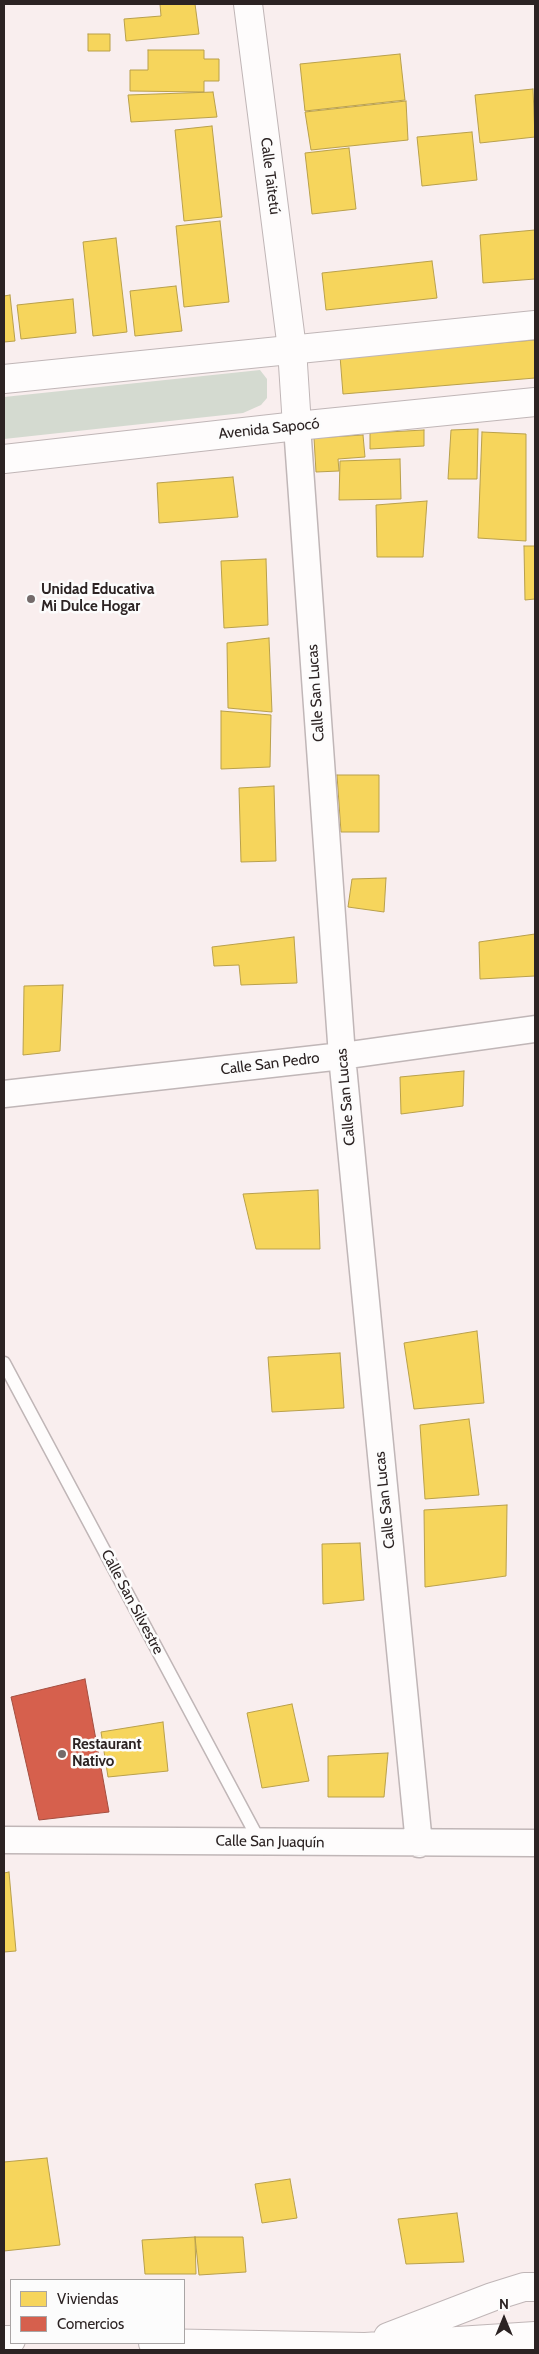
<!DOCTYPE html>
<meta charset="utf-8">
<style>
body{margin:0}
#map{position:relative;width:539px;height:2354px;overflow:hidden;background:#f9eeee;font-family:Cabin,sans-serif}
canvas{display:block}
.frame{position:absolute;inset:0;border:5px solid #2c2323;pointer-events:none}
.legend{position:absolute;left:10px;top:2279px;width:175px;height:65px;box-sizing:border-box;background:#fcfcfc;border:1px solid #a9a5a5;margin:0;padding:6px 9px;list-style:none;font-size:15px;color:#2c2323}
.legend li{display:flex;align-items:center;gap:10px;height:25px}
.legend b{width:25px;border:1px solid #a9a5a5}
.north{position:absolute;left:479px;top:2294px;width:50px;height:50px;-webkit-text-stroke:4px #fcfcfc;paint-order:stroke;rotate:0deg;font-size:14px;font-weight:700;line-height:20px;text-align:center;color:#2c2323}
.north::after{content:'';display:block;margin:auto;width:18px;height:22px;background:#2c2323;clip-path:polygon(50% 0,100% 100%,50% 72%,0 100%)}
</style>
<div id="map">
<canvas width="539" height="2354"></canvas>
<div class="frame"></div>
<ul class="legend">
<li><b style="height:14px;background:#f6d55c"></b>Viviendas</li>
<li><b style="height:14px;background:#d6604d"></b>Comercios</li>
</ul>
<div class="north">N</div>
</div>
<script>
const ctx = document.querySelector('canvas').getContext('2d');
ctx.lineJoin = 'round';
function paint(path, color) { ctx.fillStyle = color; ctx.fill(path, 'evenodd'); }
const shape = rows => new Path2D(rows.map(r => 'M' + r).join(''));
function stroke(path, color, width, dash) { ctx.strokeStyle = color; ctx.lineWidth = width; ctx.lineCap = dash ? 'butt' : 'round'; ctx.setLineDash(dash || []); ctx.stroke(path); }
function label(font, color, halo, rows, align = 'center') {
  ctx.font = font + ' Cabin,sans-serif'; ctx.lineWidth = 5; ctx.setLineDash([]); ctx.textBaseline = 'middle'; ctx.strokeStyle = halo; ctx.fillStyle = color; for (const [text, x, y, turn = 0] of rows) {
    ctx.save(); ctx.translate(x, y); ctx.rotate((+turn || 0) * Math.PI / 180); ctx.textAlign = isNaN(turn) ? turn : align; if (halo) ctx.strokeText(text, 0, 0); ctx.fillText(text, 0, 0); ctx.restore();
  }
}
paint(shape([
 [260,370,267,379,267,398,261,405,243,413,4,439,4,397]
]), '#d4dad0');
const homes = shape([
 [160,4,195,4,199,34,126,41,124,19,161,16,160,4],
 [88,34,110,34,110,51,88,51,88,34],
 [148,50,204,50,204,59,219,59,219,81,204,81,204,92,130,91,130,70,148,70,148,50],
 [400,54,405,100,305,111,300,64,400,54],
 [533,89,535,137,480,143,475,95,533,89],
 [213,92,217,117,131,122,128,95,213,92],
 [406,101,408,140,311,150,305,112,406,101],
 [212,126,222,217,184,221,175,130,212,126],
 [472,132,477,180,422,186,417,137,472,132],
 [349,148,356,209,312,214,305,153,349,148],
 [220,221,229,302,184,307,176,226,220,221],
 [535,230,535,279,483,283,480,235,535,230],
 [116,238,127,332,93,336,83,242,116,238],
 [432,261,437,298,326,310,322,273,432,261],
 [176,286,182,331,135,336,130,291,176,286],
 [10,295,15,341,4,342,4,296,10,295],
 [73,299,76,333,21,339,17,305,73,299],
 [535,340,535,378,343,394,340,356,535,340],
 [478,429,477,479,448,479,451,430,478,429],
 [424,430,424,446,370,449,370,433,424,430],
 [482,432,526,434,526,541,478,538,482,432],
 [363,435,365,457,338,459,339,471,316,472,314,438,363,435],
 [400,459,401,499,339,500,340,461,400,459],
 [233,477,238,517,159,523,157,483,233,477],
 [427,501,423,557,377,557,376,505,427,501],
 [524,546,535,546,535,599,525,600,524,546],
 [266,559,268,625,224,628,221,561,266,559],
 [269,638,272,712,228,708,227,643,269,638],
 [221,711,271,715,270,767,221,769,221,711],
 [337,775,379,775,379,832,341,832,337,775],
 [274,786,276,861,241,862,239,788,274,786],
 [386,878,384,912,348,907,352,879,386,878],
 [535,934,535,976,480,979,479,942,535,934],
 [294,937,297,983,241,985,239,965,214,966,212,947,294,937],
 [63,985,60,1051,23,1055,24,986,63,985],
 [464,1071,463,1106,401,1114,400,1077,464,1071],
 [318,1190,320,1249,256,1249,243,1194,318,1190],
 [477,1331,484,1403,414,1409,404,1343,477,1331],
 [340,1353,344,1408,272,1412,268,1357,340,1353],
 [469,1419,479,1495,425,1499,420,1425,469,1419],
 [507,1505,506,1576,425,1587,424,1510,507,1505],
 [360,1543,364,1600,323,1604,322,1544,360,1543],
 [292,1704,309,1781,262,1788,247,1713,292,1704],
 [163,1722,168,1771,108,1777,101,1732,163,1722],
 [388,1753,384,1797,328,1797,328,1756,388,1753],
 [9,1872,16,1951,4,1952,4,1873,9,1872],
 [47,2158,60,2245,4,2251,4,2162,47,2158],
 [290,2179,297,2218,262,2223,255,2184,290,2179],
 [457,2213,464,2262,406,2264,398,2219,457,2213],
 [195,2237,196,2274,145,2274,142,2240,195,2237],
 [195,2237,243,2237,246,2272,199,2275,195,2237]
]);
paint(homes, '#f6d55c');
stroke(homes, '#b9a04b', 1);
const shops = shape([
 [85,1679,109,1812,39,1820,11,1697,85,1679]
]);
paint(shops, '#d6604d');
stroke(shops, '#a34e40', 1);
const service = shape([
 [4,1363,260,1842]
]);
const minor = shape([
 [297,426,342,1056,419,1844],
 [4,1094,342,1056,535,1029],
 [4,1840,535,1843]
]);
const tertiary = shape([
 [248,4,292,349,297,426],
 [388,2337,492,2297,524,2287,535,2287],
 [4,2340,11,2340],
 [153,2343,365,2347,535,2336]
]);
const secondary = shape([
 [4,379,535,325],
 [4,459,297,426,535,402]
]);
stroke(service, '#c0b6b7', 15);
stroke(minor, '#c0b6b7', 29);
stroke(tertiary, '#c0b6b7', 30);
stroke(secondary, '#c0b6b7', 30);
stroke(service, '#fefcfc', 12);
stroke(minor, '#fefcfc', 26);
stroke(tertiary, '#fefcfc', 28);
stroke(secondary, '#fefcfc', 28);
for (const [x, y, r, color] of [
 [31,599,5,"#746a6a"],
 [62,1754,5,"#746a6a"]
]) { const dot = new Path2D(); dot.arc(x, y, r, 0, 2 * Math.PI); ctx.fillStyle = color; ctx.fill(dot); stroke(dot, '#fcfcfc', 2); }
label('15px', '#2c2323', '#fcfcfc', [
 ["Calle Taitetú",270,176,83],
 ["Avenida Sapocó",269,429,-6],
 ["Calle San Lucas",316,693,-94],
 ["Calle San Pedro",270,1064,-7],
 ["Calle San Lucas",346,1097,-95],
 ["Calle San Lucas",385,1500,-96],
 ["Calle San Silvestre",132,1602,62],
 ["Calle San Juaquín",270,1842,1]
]);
label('bold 15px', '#2c2323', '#fcfcfc', [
 ["Unidad Educativa",41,590],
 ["Mi Dulce Hogar",41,607],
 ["Restaurant",72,1745],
 ["Nativo",72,1762]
], 'left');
</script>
